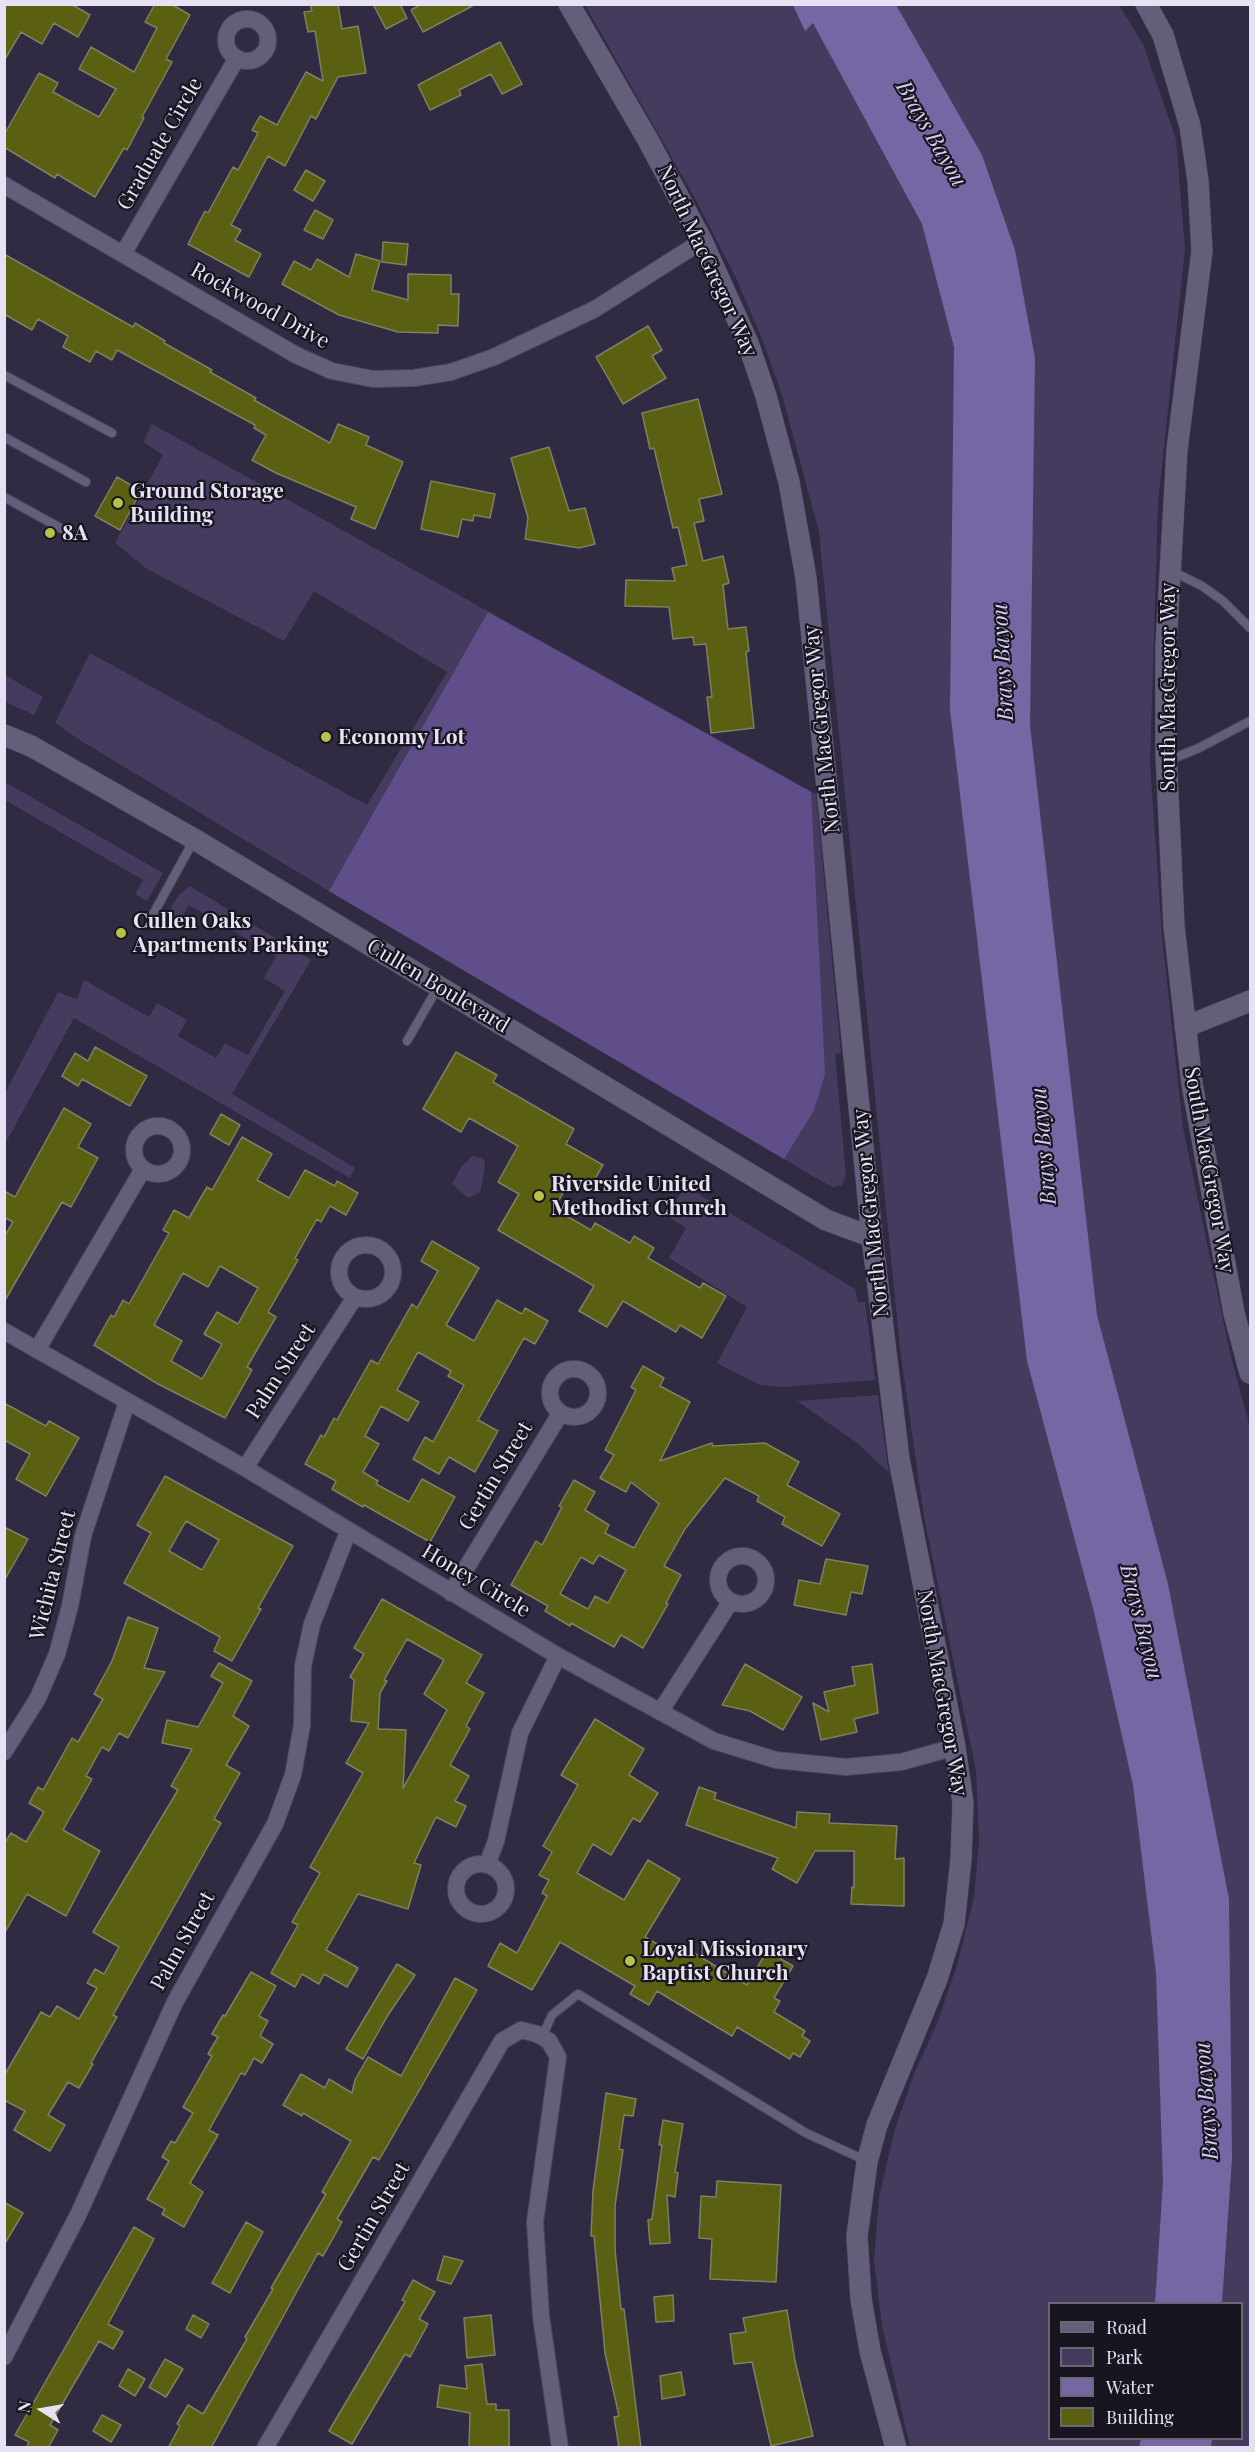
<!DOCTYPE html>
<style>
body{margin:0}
#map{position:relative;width:1255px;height:2452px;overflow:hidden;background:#312a43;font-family:"Playfair Display",serif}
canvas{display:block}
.frame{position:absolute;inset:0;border:6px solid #e6e2f3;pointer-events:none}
.legend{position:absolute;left:1048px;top:2302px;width:195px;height:138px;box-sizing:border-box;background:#181520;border:2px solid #6a6774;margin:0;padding:8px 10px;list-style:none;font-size:18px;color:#e6e2f3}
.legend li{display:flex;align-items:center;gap:12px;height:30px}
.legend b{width:30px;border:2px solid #6a6774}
.north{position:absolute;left:12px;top:2380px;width:60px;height:60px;-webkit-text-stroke:4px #181520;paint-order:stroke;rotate:281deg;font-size:16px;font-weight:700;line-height:24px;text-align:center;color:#e6e2f3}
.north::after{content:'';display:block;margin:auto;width:21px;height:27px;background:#e6e2f3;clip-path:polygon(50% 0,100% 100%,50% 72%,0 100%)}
</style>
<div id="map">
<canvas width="1255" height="2452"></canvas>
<div class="frame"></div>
<ul class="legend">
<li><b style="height:8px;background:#655e7b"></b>Road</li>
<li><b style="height:16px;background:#453b5e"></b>Park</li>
<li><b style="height:16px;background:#7766a4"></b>Water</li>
<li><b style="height:16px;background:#5a5f11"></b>Building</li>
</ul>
<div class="north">N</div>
</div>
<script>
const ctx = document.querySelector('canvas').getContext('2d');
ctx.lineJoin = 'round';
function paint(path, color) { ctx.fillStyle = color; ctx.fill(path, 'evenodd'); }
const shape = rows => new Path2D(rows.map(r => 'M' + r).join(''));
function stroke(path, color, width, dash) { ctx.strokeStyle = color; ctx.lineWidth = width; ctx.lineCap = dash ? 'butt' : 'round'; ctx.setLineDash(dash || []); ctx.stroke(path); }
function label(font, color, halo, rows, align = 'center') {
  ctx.font = font + ' "Playfair Display",serif'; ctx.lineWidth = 4.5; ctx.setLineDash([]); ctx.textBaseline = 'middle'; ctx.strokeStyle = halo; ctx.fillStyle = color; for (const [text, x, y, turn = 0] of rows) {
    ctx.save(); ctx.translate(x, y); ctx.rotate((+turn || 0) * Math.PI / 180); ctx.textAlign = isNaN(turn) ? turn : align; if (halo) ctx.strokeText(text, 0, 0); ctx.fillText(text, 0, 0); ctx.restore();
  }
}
paint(shape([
 [585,5,1119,5,1143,44,1176,139,1185,249,1158,503,1150,763,1162,937,1183,1128,1230,1353,1250,1428,1250,2447,910,2447,882,2325,874,2261,879,2197,895,2129,914,2074,938,2021,957,1965,974,1898,979,1840,976,1771,924,1517,900,1349,819,532,783,398,763,341,736,278,697,202],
 [1050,2304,1242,2304,1242,2438,1050,2438],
 [152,424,816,794,841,1053,835,1054,846,1176,842,1185,833,1187,821,1181,329,891,83,742,55,723,90,653,367,805,447,672,314,591,284,641,147,569,115,543,163,455,143,442],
 [5,675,43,697,34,715,5,702],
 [5,782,163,873,147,901,135,894,143,880,5,800],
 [190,886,311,960,232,1094,355,1168,350,1178,74,1018,5,1144,5,1093,58,992,77,999,84,980,149,1017,157,1003,187,1020,178,1036,216,1058,225,1043,248,1055,285,991,264,978,276,956,189,905,180,920,168,913,179,895],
 [472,1156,482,1158,485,1162,484,1173,480,1192,468,1198,452,1184,461,1167],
 [685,1186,855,1289,858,1302,865,1302,875,1380,781,1387,760,1385,717,1363,747,1307,669,1258,686,1228,667,1216],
 [878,1395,889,1473,857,1443,797,1401]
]), '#453b5e');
paint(shape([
 [488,612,811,792,825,1074,814,1110,784,1159,329,891]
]), '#604e8b');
paint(shape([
 [793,5,896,5,982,155,1015,250,1035,358,1030,725,1097,1315,1168,1584,1229,1899,1232,2158,1222,2303,1155,2303,1163,2182,1156,1973,1133,1785,1094,1612,1027,1361,950,710,954,347,922,224,813,23,805,31],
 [1141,2439,1141,2438,1212,2439,1211,2447,1139,2447]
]), '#7766a4');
const building = shape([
 [4,4,71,4,90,15,78,37,54,23,42,44,21,32,4,61,4,4],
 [155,4,171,4,190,15,166,59,172,62,142,117,144,118,127,150,124,148,95,197,57,174,55,178,4,147,4,135,39,73,58,83,53,92,99,117,116,89,79,69,91,47,134,72,157,28,145,22,155,4],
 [310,4,338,4,342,29,358,26,366,73,338,77,316,119,311,116,285,166,268,156,231,225,241,230,235,240,261,254,249,277,188,244,205,211,208,213,233,167,238,170,258,133,252,130,260,116,277,125,306,72,323,81,315,31,308,32,304,12,312,11,310,4],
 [373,4,400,4,407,18,386,29,373,4],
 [422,4,476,4,423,32,411,10,422,4],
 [500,42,522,84,502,94,491,74,459,90,461,95,430,110,418,85,500,42],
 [306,170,325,181,313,201,294,190,306,170],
 [315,210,333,220,323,239,304,230,315,210],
 [383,242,408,244,406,265,382,262,383,242],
 [4,254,133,327,135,323,165,341,164,343,212,370,210,372,256,398,254,400,330,443,338,424,369,437,366,445,403,462,375,529,351,519,356,507,276,473,252,460,266,435,254,428,255,425,117,350,112,360,96,351,90,362,63,347,68,336,38,319,32,330,4,314,4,254],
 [356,254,380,261,372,290,408,300,408,274,451,275,451,294,459,294,458,326,438,325,438,333,398,332,339,315,282,284,294,261,311,270,317,259,349,277,356,254],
 [648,326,662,350,652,356,666,378,623,404,596,357,648,326],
 [698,399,722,494,699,499,704,521,694,523,703,561,723,556,729,583,723,585,728,629,746,627,749,651,746,652,754,728,711,733,707,697,712,697,706,644,694,645,693,637,673,639,669,607,625,606,626,580,675,581,672,568,687,565,678,527,673,528,654,448,650,449,642,413,698,399],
 [549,447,569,511,585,508,595,544,579,548,525,539,528,518,511,458,549,447],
 [117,477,141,491,120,530,95,516,117,477],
 [431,481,495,494,490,518,474,515,473,521,462,519,458,537,421,529,431,481],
 [95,1047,147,1076,130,1106,82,1079,78,1086,62,1076,75,1053,88,1061,95,1047],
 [456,1052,497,1075,493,1082,574,1129,566,1144,603,1165,589,1189,571,1179,554,1209,591,1230,595,1223,630,1243,634,1236,654,1248,648,1258,700,1288,703,1283,726,1296,702,1338,680,1325,676,1332,623,1301,607,1327,579,1311,594,1286,498,1230,519,1194,498,1182,518,1146,469,1118,461,1132,423,1109,456,1052],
 [64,1108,91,1124,78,1147,98,1158,71,1207,62,1202,4,1302,4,1237,13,1222,4,1217,4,1191,15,1197,64,1108],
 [221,1114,240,1125,229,1145,210,1134,221,1114],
 [242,1137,272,1154,257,1180,289,1198,305,1170,335,1186,337,1181,358,1193,346,1215,330,1206,321,1222,317,1219,295,1258,298,1260,268,1312,276,1317,247,1367,252,1370,225,1418,158,1384,94,1345,111,1315,114,1317,123,1300,129,1304,169,1233,163,1230,174,1210,189,1218,207,1187,212,1190,242,1137],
 [220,1266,258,1288,238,1324,217,1312,204,1334,222,1344,202,1379,171,1361,182,1341,154,1325,183,1273,208,1287,220,1266],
 [432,1241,479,1268,446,1325,474,1341,497,1300,522,1314,525,1308,548,1321,535,1344,524,1338,478,1420,498,1431,475,1472,449,1457,439,1474,413,1459,425,1437,433,1442,464,1385,448,1376,451,1371,418,1352,397,1390,419,1402,408,1421,381,1406,365,1436,379,1444,363,1472,378,1481,376,1484,409,1502,422,1479,455,1497,430,1542,364,1505,363,1507,332,1489,336,1481,305,1464,321,1435,324,1437,334,1418,337,1420,371,1360,378,1364,412,1304,417,1308,438,1271,421,1261,432,1241],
 [643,1366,664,1378,660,1386,690,1402,660,1461,712,1443,713,1446,765,1443,799,1462,787,1485,840,1514,822,1546,782,1524,785,1517,757,1501,759,1496,725,1478,685,1529,664,1566,681,1575,666,1603,668,1604,643,1648,621,1635,614,1647,571,1623,570,1626,545,1611,548,1606,511,1585,536,1541,542,1545,562,1507,559,1506,574,1480,595,1492,585,1510,609,1525,605,1533,634,1548,659,1504,631,1482,626,1492,600,1478,614,1455,605,1450,636,1390,631,1387,643,1366],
 [599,1555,626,1570,608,1603,595,1596,588,1609,560,1594,581,1557,593,1564,599,1555],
 [4,1403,46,1426,49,1421,79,1438,46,1496,16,1479,30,1454,4,1440,4,1403],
 [165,1476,293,1546,258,1608,261,1609,232,1661,214,1651,220,1637,124,1583,151,1533,137,1525,165,1476],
 [186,1521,219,1540,202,1570,169,1551,186,1521],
 [4,1527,28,1539,4,1581,4,1527],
 [826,1559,868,1566,862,1594,851,1592,846,1615,794,1605,799,1580,820,1584,826,1559],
 [382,1599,482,1655,466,1683,484,1693,466,1726,470,1729,450,1765,469,1776,455,1801,466,1806,456,1827,436,1817,414,1863,421,1865,408,1909,358,1894,326,1950,358,1968,347,1987,324,1974,319,1984,302,1974,295,1987,271,1973,298,1925,292,1922,320,1873,310,1867,363,1773,346,1763,369,1723,351,1721,354,1680,350,1677,364,1654,354,1648,382,1599],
 [407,1639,444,1660,424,1694,447,1710,403,1788,406,1730,378,1729,380,1693,387,1681,384,1680,407,1639],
 [128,1617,158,1628,144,1668,165,1672,128,1738,119,1733,109,1751,102,1747,86,1776,92,1779,63,1830,100,1851,66,1916,27,1894,4,1934,4,1844,11,1833,26,1842,44,1812,29,1803,38,1787,43,1790,72,1738,78,1742,103,1699,94,1694,112,1661,128,1617],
 [219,1663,252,1681,233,1716,249,1726,226,1765,240,1773,214,1819,221,1823,113,2015,117,2017,91,2063,93,2064,79,2088,68,2082,48,2115,65,2125,50,2151,14,2130,25,2111,4,2100,4,2076,41,2012,50,2017,57,2006,79,2019,97,1988,87,1983,95,1969,104,1974,119,1947,93,1932,178,1790,171,1786,192,1749,162,1743,167,1720,198,1727,223,1683,211,1676,219,1663],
 [745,1664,802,1697,783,1730,750,1711,722,1705,745,1664],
 [872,1664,878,1713,854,1719,857,1732,821,1740,813,1703,829,1712,824,1692,855,1685,852,1667,872,1664],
 [595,1719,644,1749,629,1775,658,1793,640,1822,633,1818,611,1855,593,1844,577,1873,624,1900,648,1860,680,1879,645,1937,678,1956,684,1947,747,1985,767,1951,793,1966,774,1998,780,2001,774,2012,805,2031,802,2036,810,2041,800,2057,793,2053,790,2059,737,2027,732,2036,657,1991,649,2005,630,1994,635,1986,560,1942,532,1990,488,1966,500,1943,517,1953,547,1896,542,1893,549,1880,539,1875,552,1852,543,1846,578,1785,561,1775,595,1719],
 [699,1787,716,1793,714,1799,796,1828,797,1812,830,1814,829,1823,897,1826,895,1859,904,1858,904,1906,851,1904,852,1887,854,1888,854,1851,815,1851,797,1883,772,1869,778,1858,686,1825,699,1787],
 [397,1964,415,1975,388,2015,363,2059,346,2049,397,1964],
 [251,1972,276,1986,259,2016,268,2021,260,2036,273,2044,262,2063,254,2058,245,2075,241,2073,209,2130,218,2135,190,2183,203,2192,184,2227,162,2214,165,2209,147,2199,169,2161,162,2157,171,2141,175,2143,193,2113,183,2107,212,2056,208,2054,218,2037,212,2034,223,2015,225,2016,251,1972],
 [455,1978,477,1990,379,2160,373,2157,337,2219,342,2222,323,2256,318,2253,211,2448,168,2448,180,2426,177,2424,188,2405,203,2414,247,2339,245,2337,273,2289,271,2288,326,2194,322,2192,351,2141,303,2113,302,2116,283,2105,301,2074,325,2088,329,2079,352,2093,355,2080,368,2057,401,2076,455,1978],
 [606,2093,636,2099,633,2116,624,2115,619,2149,623,2150,615,2206,615,2249,621,2309,624,2309,641,2448,619,2448,614,2417,619,2416,605,2353,594,2236,591,2236,593,2191,606,2093],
 [663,2120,683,2124,675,2172,678,2173,675,2197,667,2195,670,2243,650,2244,648,2220,652,2219,662,2145,659,2145,663,2120],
 [717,2181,781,2185,776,2282,710,2279,712,2239,699,2238,701,2196,716,2197,717,2181],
 [4,2202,23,2213,4,2245,4,2202],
 [246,2222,263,2232,230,2293,212,2283,246,2222],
 [134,2227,154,2239,108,2324,123,2332,113,2349,99,2341,50,2425,58,2430,48,2448,26,2448,29,2442,15,2435,134,2227],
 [444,2256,463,2261,451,2284,437,2280,444,2256],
 [413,2280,435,2292,419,2319,428,2324,410,2357,405,2354,352,2444,329,2431,405,2302,402,2300,413,2280],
 [673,2295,674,2321,656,2322,654,2297,673,2295],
 [787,2310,795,2361,813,2436,771,2446,752,2362,734,2364,730,2334,746,2332,743,2318,787,2310],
 [193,2315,209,2324,201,2338,186,2329,193,2315],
 [491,2315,495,2355,467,2358,464,2318,491,2315],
 [165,2359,183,2369,166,2397,149,2387,165,2359],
 [482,2364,487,2404,496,2404,496,2410,509,2410,509,2448,469,2448,470,2413,437,2407,440,2385,467,2389,465,2366,482,2364],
 [128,2369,145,2379,135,2396,119,2386,128,2369],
 [681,2372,685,2395,662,2399,660,2376,681,2372],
 [102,2415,121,2425,111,2442,93,2431,102,2415]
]);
paint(building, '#5a5f11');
stroke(building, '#7d8161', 1.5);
const service = shape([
 [4,375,112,433],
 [4,437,86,482],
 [4,497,62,529],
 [1172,571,1202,586,1223,601,1250,628],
 [1167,761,1199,748,1250,721],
 [151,918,194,840],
 [407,1041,438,987],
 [542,2037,552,2015,578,1994,806,2133,867,2161]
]);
const minor = shape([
 '226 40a21 21 0 1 1 42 0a21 21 0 1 1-42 0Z',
 [4,185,296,355,332,371,373,379,414,378,451,372,494,357,595,309,702,241],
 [123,254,237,58],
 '134 1150a24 24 0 1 1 48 0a24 24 0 1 1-48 0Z',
 '339 1272a27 27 0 1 1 54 0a27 27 0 1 1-54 0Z',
 [4,1331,245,1468,558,1656,714,1741,776,1760,846,1767,901,1762,955,1747],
 [37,1350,143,1169],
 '550 1393a24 24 0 1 1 48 0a24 24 0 1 1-48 0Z',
 [245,1468,355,1297],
 '718 1580a24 24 0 1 1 48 0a24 24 0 1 1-48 0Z',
 [451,1593,560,1414],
 [660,1712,731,1601],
 [4,1752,38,1698,57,1654,70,1606,83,1536,127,1402],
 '456 1889a25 25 0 1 1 50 0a25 25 0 1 1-50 0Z',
 [487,1865,496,1841,520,1733,558,1656],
 [4,2357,78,2215,175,2002,275,1824,293,1775,302,1725,303,1666,312,1624,348,1532],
 [265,2448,502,2041,521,2030,537,2034,549,2041,558,2057,535,2222,541,2316,560,2448]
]);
const tertiary = shape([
 [569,4,648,140,702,241,748,343,766,396,789,482,806,578,872,1237,899,1459,955,1747,963,1803,961,1859,954,1924,937,1979,877,2125,867,2162,857,2236,861,2299,870,2351,896,2448],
 [1146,4,1163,35,1190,126,1198,181,1202,251,1177,450,1166,646,1166,753,1174,926,1192,1084,1234,1313,1250,1373],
 [4,735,31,746,194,839,826,1220,872,1237],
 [1185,1027,1250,1001]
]);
stroke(service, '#4e485e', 10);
stroke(minor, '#4e485e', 18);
stroke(tertiary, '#4e485e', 22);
stroke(service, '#655e7b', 8);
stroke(minor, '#655e7b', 16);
stroke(tertiary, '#655e7b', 21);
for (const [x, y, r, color] of [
 [118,503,6,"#b7c148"],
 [50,533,6,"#b7c148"],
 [326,737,6,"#b7c148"],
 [121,933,6,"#b7c148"],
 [539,1196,6,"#b7c148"],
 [630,1961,6,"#b7c148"]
]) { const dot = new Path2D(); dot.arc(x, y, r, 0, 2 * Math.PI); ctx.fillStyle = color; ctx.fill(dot); stroke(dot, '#181520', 2); }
label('21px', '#e6e2f3', '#181520', [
 ["Graduate Circle",160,144,-60],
 ["North MacGregor Way",707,261,65],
 ["Rockwood Drive",260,306,29],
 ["South MacGregor Way",1168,687,-90],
 ["North MacGregor Way",822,729,-96],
 ["Cullen Boulevard",438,986,31],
 ["South MacGregor Way",1209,1170,80],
 ["North MacGregor Way",871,1213,-96],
 ["Palm Street",281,1371,-57],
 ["Gertin Street",496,1476,-59],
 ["Wichita Street",53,1575,-76],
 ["Honey Circle",476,1581,31],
 ["North MacGregor Way",942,1693,80],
 ["Palm Street",183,1941,-61],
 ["Gertin Street",374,2217,-60]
]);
label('bold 21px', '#e6e2f3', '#181520', [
 ["Ground Storage",130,491],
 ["Building",130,515],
 ["8A",62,533],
 ["Economy Lot",338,737],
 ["Cullen Oaks",133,921],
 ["Apartments Parking",133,945],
 ["Riverside United",551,1184],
 ["Methodist Church",551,1208],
 ["Loyal Missionary",642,1949],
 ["Baptist Church",642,1973]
], 'left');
label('italic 22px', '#d5cdf1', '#181520', [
 ["Brays Bayou",931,134,60],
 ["Brays Bayou",1003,662,-93],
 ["Brays Bayou",1044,1146,-95],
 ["Brays Bayou",1141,1622,76],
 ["Brays Bayou",1207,2101,-94]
]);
</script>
